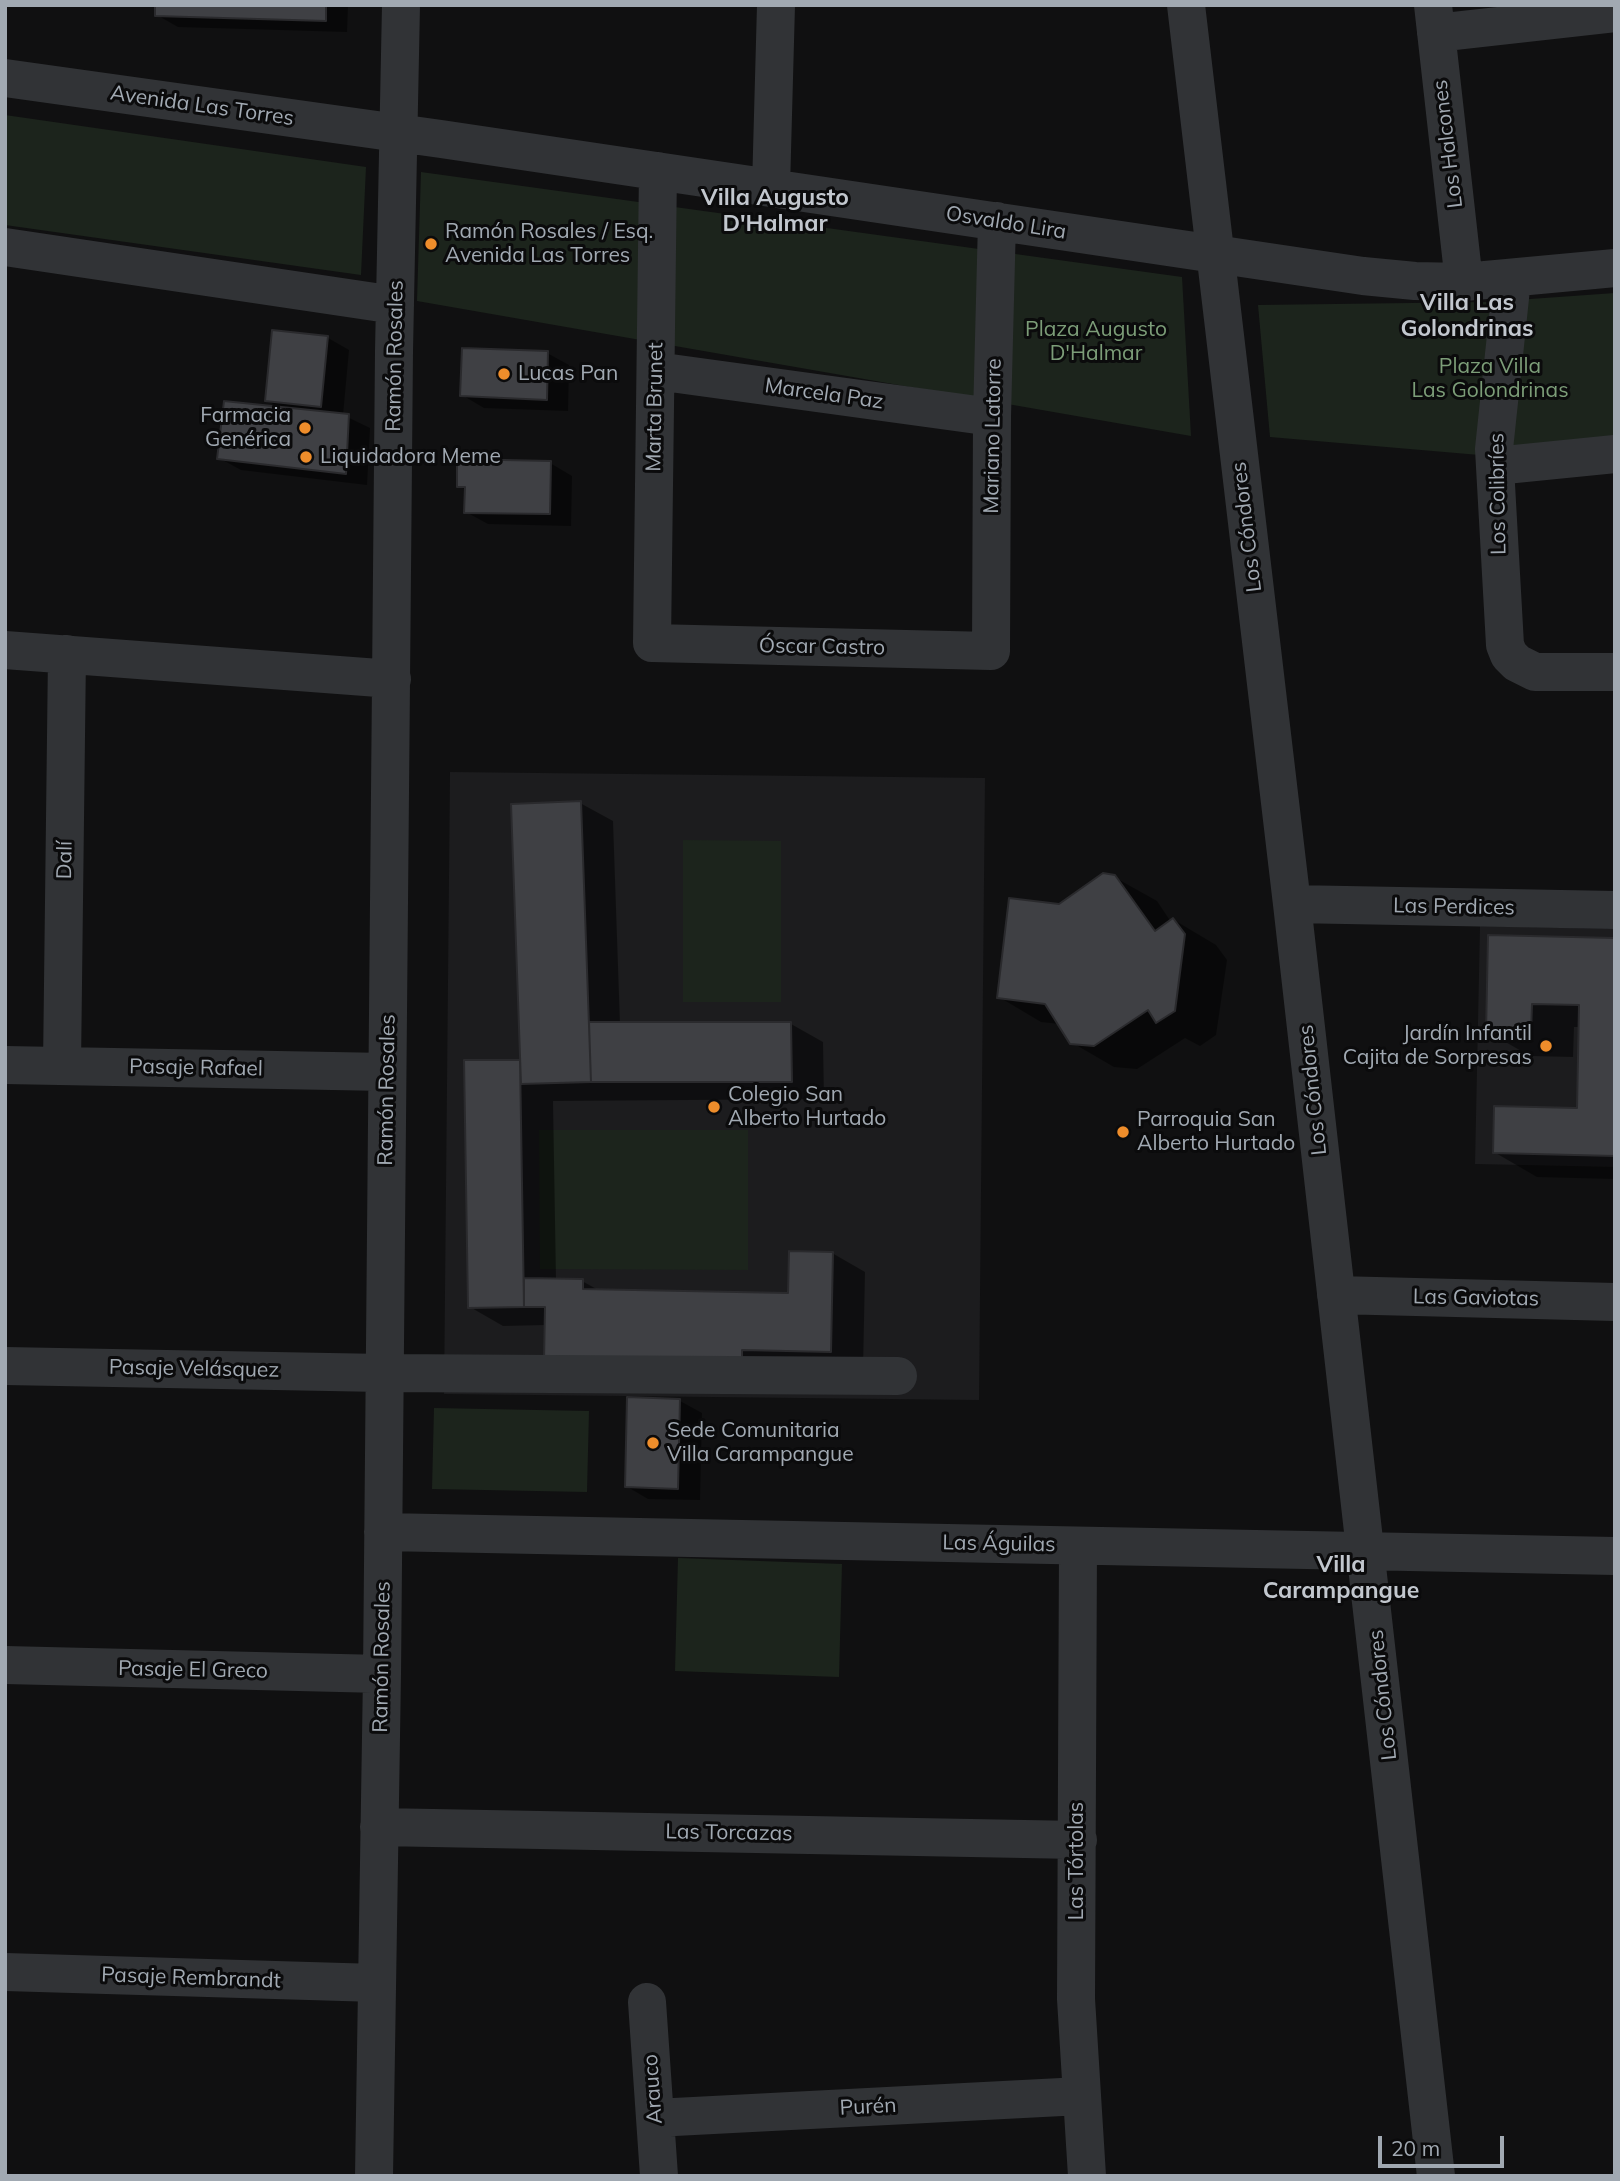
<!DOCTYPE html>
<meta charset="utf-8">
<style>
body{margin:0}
#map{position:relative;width:1620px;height:2181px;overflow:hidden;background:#101011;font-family:Mulish,sans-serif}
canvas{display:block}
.frame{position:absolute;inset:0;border:7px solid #a1a9b2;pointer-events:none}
.scale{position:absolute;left:1378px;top:2136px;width:126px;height:32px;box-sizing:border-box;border:4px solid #a1a9b2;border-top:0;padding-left:9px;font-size:21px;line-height:24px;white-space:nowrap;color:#a1a9b2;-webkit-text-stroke:5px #0b0b0c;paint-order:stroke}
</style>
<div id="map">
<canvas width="1620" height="2181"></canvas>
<div class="frame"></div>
<div class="scale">20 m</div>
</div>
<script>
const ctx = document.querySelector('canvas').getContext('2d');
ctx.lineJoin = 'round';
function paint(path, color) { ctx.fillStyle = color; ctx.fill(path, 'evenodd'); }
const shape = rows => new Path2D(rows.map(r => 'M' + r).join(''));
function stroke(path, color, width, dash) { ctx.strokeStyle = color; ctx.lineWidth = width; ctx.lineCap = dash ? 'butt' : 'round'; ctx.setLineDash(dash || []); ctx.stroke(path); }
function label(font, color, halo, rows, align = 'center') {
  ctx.font = font + ' Mulish,sans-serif'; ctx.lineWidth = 6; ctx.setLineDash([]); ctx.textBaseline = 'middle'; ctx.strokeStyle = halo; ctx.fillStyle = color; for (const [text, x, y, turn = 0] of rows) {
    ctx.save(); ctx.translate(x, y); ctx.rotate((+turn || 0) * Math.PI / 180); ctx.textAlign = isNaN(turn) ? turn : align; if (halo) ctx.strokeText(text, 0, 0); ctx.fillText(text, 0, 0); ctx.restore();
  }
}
paint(shape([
 [450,772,985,778,979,1400,444,1394],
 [1480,926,1615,929,1615,1167,1475,1164]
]), '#1c1c1e');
paint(shape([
 [5,115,366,167,361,275,5,225],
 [421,172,1182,277,1191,436,417,301],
 [1615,293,1615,441,1491,456,1270,437,1258,305,1488,302],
 [683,840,781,841,781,1002,683,1002],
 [539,1130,748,1130,748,1270,540,1269],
 [434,1408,589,1411,587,1492,432,1489],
 [678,1558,842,1564,839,1677,675,1671]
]), '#1c241c');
paint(shape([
 [157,5,348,5,347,32,178,27,157,15],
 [328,338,349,350,343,415,370,428,367,485,241,470,219,458,282,409,266,400],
 [547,353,569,365,568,411,484,408,462,395],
 [550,463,572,476,571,526,488,524,466,512,466,490,459,486],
 [580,803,613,821,620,1024,791,1024,823,1042,824,1099,553,1101,556,1280,582,1281,600,1291,790,1295,832,1253,865,1272,863,1370,774,1368,546,1325,503,1326,470,1307,466,1062,522,1062],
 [1114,877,1157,901,1171,922,1174,920,1216,945,1227,960,1216,1035,1200,1046,1185,1038,1137,1069,1114,1067,1071,1042,1060,1024,1041,1022,999,997,1059,906],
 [1615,940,1615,1179,1537,1177,1494,1152,1578,1110,1580,1027,1574,1027,1573,1057,1530,1056,1488,1032],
 [680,1401,702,1413,700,1500,648,1499,626,1486]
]), '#0007');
const building = shape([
 [155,5,326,5,326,21,155,16,155,5],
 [272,330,328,336,321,407,265,401,272,330],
 [462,348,548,351,547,400,460,396,462,348],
 [224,401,349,414,346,474,217,459,224,401],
 [457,459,551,461,550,514,464,513,465,487,457,487,457,459],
 [581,801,591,1082,521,1084,511,804,581,801],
 [1103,873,1115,875,1155,931,1173,918,1185,934,1175,1011,1156,1023,1148,1010,1094,1046,1070,1044,1045,1004,997,998,1009,898,1059,904,1103,873],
 [1488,935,1615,938,1615,1156,1493,1153,1494,1106,1577,1108,1579,1005,1532,1004,1531,1034,1486,1033,1488,935],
 [589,1022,791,1022,792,1082,591,1082,589,1022],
 [464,1060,520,1060,524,1307,468,1308,464,1060],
 [789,1251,833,1252,831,1352,742,1350,742,1365,544,1361,545,1307,524,1307,524,1278,583,1279,583,1289,788,1293,789,1251],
 [627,1397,680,1399,678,1489,625,1487,627,1397]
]);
paint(building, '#3f4044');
stroke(building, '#2a2a2d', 2);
stroke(shape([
 [1186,5,1292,904,1436,2176],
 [1433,5,1464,282],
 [1436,33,1615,13],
 [5,78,441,139,1363,276,1415,281,1464,282,1615,268],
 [658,171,652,643,991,651,992,417,997,221],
 [771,188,776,5],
 [5,247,395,305],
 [1512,279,1494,449,1505,645,1509,655,1517,663,1535,672,1615,672],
 [656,371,992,417],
 [1495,466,1615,454],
 [5,650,392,679],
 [1292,904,1615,910],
 [5,1065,387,1072],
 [62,1066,67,654],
 [1336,1295,1615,1302],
 [5,1366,383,1373,898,1376],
 [383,1532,1615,1556],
 [1078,1546,1076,1999,1087,2176],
 [5,1665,382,1674],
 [379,1827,1078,1840],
 [5,1972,377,1983],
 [647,2002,659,2176],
 [655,2118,1081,2096],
 [374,2176,382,1674,394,351,401,5]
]), '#313336', 38);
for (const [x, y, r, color] of [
 [431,244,7,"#ee8d2b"],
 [504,374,7,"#ee8d2b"],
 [305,428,7,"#ee8d2b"],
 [306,457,7,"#ee8d2b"],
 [1546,1046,7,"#ee8d2b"],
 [714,1107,7,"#ee8d2b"],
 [1123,1132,7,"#ee8d2b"],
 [653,1443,7,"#ee8d2b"]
]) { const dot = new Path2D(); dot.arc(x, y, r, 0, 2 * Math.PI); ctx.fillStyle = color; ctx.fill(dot); stroke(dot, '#0b0b0c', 2.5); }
label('21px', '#a1a9b2', '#0b0b0c', [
 ["Avenida Las Torres",202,106,8],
 ["Los Halcones",1448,144,-97],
 ["Osvaldo Lira",1006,223,9],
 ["Ramón Rosales",395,356,-89],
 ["Marcela Paz",824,394,8],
 ["Marta Brunet",655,407,-89],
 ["Mariano Latorre",993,436,-89],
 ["Los Colibríes",1498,494,-91],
 ["Los Cóndores",1247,527,-97],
 ["Óscar Castro",822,647,1],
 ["Dalí",65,860,-89],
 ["Las Perdices",1454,907,1],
 ["Pasaje Rafael",196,1068,1],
 ["Ramón Rosales",387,1090,-89],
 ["Los Cóndores",1313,1090,-96],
 ["Las Gaviotas",1476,1298,1],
 ["Pasaje Velásquez",194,1369,1],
 ["Las Águilas",999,1544,1],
 ["Ramón Rosales",382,1657,-89],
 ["Pasaje El Greco",193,1670,1],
 ["Los Cóndores",1383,1695,-96],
 ["Las Torcazas",729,1833,1],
 ["Las Tórtolas",1077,1861,-90],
 ["Pasaje Rembrandt",191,1978,2],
 ["Arauco",653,2089,-94],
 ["Purén",868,2107,-3]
]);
label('21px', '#a1a9b2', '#0b0b0c', [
 ["Ramón Rosales / Esq.",445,232],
 ["Avenida Las Torres",445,256],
 ["Lucas Pan",518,374],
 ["Farmacia",291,416,"right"],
 ["Genérica",291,440,"right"],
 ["Liquidadora Meme",320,457],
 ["Jardín Infantil",1532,1034,"right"],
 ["Cajita de Sorpresas",1532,1058,"right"],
 ["Colegio San",728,1095],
 ["Alberto Hurtado",728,1119],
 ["Parroquia San",1137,1120],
 ["Alberto Hurtado",1137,1144],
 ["Sede Comunitaria",667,1431],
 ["Villa Carampangue",667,1455]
], 'left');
label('21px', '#7c9d78', '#0b0b0c', [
 ["Plaza Augusto",1096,330],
 ["D'Halmar",1096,354],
 ["Plaza Villa",1490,367],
 ["Las Golondrinas",1490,391]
]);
label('bold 23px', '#c2c7ce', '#0b0b0c', [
 ["Villa Augusto",775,198],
 ["D'Halmar",775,224],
 ["Villa Las",1467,303],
 ["Golondrinas",1467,329],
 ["Villa",1341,1565],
 ["Carampangue",1341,1591]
]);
</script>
